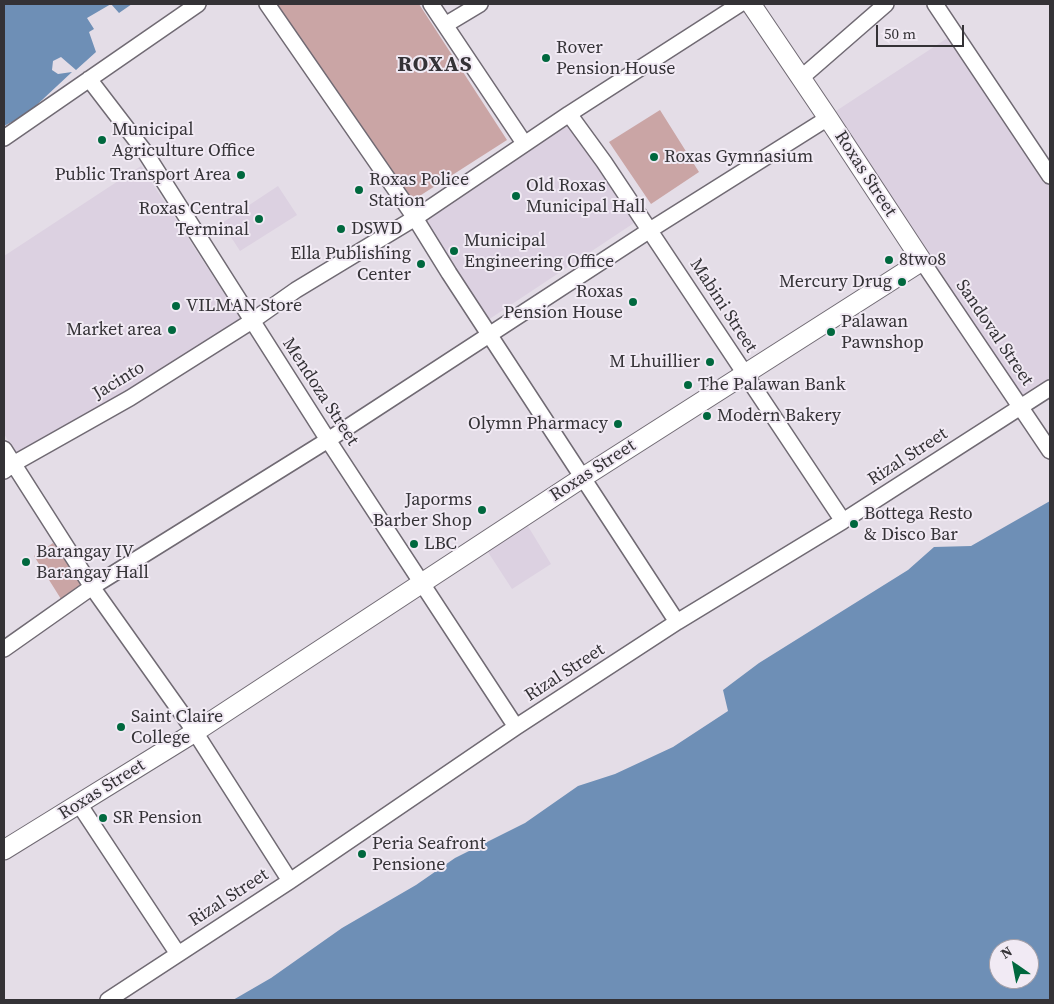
<!DOCTYPE html>
<style>
body{margin:0}
#map{position:relative;width:1054px;height:1004px;overflow:hidden;background:#e4dde7;font-family:"Source Serif 4",serif}
canvas{display:block}
.frame{position:absolute;inset:0;border:5px solid #343236;pointer-events:none}
.north{position:absolute;left:989px;top:939px;width:50px;height:50px;box-sizing:border-box;background:#f1eaf4;border:1px solid #a5a0a8;border-radius:50%;rotate:327deg;font-size:14px;font-weight:700;line-height:20px;text-align:center;color:#343236}
.north::after{content:'';display:block;margin:auto;width:18px;height:22px;background:#00683e;clip-path:polygon(50% 0,100% 100%,50% 72%,0 100%)}
.scale{position:absolute;left:876px;top:25px;width:88px;height:22px;box-sizing:border-box;border:2px solid #343236;border-top:0;padding-left:6px;font-size:15px;line-height:18px;white-space:nowrap;color:#343236;-webkit-text-stroke:4px #f1eaf4;paint-order:stroke}
</style>
<div id="map">
<canvas width="1054" height="1004"></canvas>
<div class="frame"></div>
<div class="north">N</div>
<div class="scale">50 m</div>
</div>
<script>
const ctx = document.querySelector('canvas').getContext('2d');
ctx.lineJoin = 'round';
function paint(path, color) { ctx.fillStyle = color; ctx.fill(path, 'evenodd'); }
const shape = rows => new Path2D(rows.map(r => 'M' + r).join(''));
function stroke(path, color, width, dash) { ctx.strokeStyle = color; ctx.lineWidth = width; ctx.lineCap = dash ? 'butt' : 'round'; ctx.setLineDash(dash || []); ctx.stroke(path); }
function label(font, color, halo, rows, align = 'center') {
  ctx.font = font + ' "Source Serif 4",serif'; ctx.lineWidth = 4; ctx.setLineDash([]); ctx.textBaseline = 'middle'; ctx.strokeStyle = halo; ctx.fillStyle = color; for (const [text, x, y, turn = 0] of rows) {
    ctx.save(); ctx.translate(x, y); ctx.rotate((+turn || 0) * Math.PI / 180); ctx.textAlign = isNaN(turn) ? turn : align; if (halo) ctx.strokeText(text, 0, 0); ctx.fillText(text, 0, 0); ctx.restore();
  }
}
paint(shape([
 [949,37,1050,186,1050,378,1020,397,836,111],
 [564,118,634,223,485,322,417,217],
 [141,166,241,319,19,458,4,434,4,256],
 [278,186,297,215,240,251,222,223],
 [526,523,551,564,512,589,486,549]
]), '#dcd1e1');
paint(shape([
 [276,4,419,4,507,140,407,204],
 [660,110,699,172,651,204,609,142],
 [53,543,82,586,61,599,34,556]
]), '#caa5a5');
paint(shape([
 [4,4,132,4,119,13,111,4,87,18,94,29,89,32,96,52,76,70,61,57,53,61,52,70,58,74,72,72,27,114,4,126],
 [1050,501,1050,1000,233,1000,271,978,342,928,416,885,455,858,525,823,578,786,615,774,673,747,728,711,723,690,759,663,908,570,934,547,971,546],
 [999,949,1029,949,1029,979,999,979]
]), '#6e8fb6');
const minor = shape([
 [267,4,415,218,449,273,677,622],
 [431,4,445,25],
 [480,4,445,25,524,143],
 [935,4,1050,176],
 [801,78,886,4],
 [89,79,145,152,328,440,516,727],
 [569,114,604,162,843,521],
 [4,138,198,4],
 [922,261,1050,451],
 [4,449,92,587,195,732,290,881],
 [4,471,13,464,130,398,252,321,296,290,415,218,569,114,740,4],
 [4,649,92,587,328,440,650,230,828,118],
 [79,804,178,954],
 [108,1000,290,881,516,727,677,622,843,521,1050,388]
]);
const major = shape([
 [4,850,195,732,582,478,922,261,828,118,751,4]
]);
stroke(minor, '#706a73', 18);
stroke(major, '#706a73', 21);
stroke(minor, '#fff', 15);
stroke(major, '#fff', 19);
for (const [x, y, r, color] of [
 [546,58,5,"#00683e"],
 [102,140,5,"#00683e"],
 [654,157,5,"#00683e"],
 [241,175,5,"#00683e"],
 [359,190,5,"#00683e"],
 [516,196,5,"#00683e"],
 [259,219,5,"#00683e"],
 [341,229,5,"#00683e"],
 [454,251,5,"#00683e"],
 [889,260,5,"#00683e"],
 [421,264,5,"#00683e"],
 [902,282,5,"#00683e"],
 [633,302,5,"#00683e"],
 [176,306,5,"#00683e"],
 [172,330,5,"#00683e"],
 [831,332,5,"#00683e"],
 [710,362,5,"#00683e"],
 [688,385,5,"#00683e"],
 [707,416,5,"#00683e"],
 [618,424,5,"#00683e"],
 [482,510,5,"#00683e"],
 [854,524,5,"#00683e"],
 [414,544,5,"#00683e"],
 [26,562,5,"#00683e"],
 [121,727,5,"#00683e"],
 [103,818,5,"#00683e"],
 [362,854,5,"#00683e"]
]) { const dot = new Path2D(); dot.arc(x, y, r, 0, 2 * Math.PI); ctx.fillStyle = color; ctx.fill(dot); stroke(dot, '#f1eaf4', 2); }
label('18px', '#343236', '#f1eaf4', [
 ["Rover",556,48],
 ["Pension House",556,69],
 ["Municipal",112,130],
 ["Agriculture Office",112,151],
 ["Roxas Gymnasium",664,157],
 ["Public Transport Area",231,175,"right"],
 ["Roxas Police",369,180],
 ["Station",369,201],
 ["Old Roxas",526,186],
 ["Municipal Hall",526,207],
 ["Roxas Central",249,209,"right"],
 ["Terminal",249,230,"right"],
 ["DSWD",351,229],
 ["Municipal",464,241],
 ["Engineering Office",464,262],
 ["Ella Publishing",411,254,"right"],
 ["Center",411,275,"right"],
 ["8two8",899,260],
 ["Mercury Drug",892,282,"right"],
 ["Roxas",623,292,"right"],
 ["Pension House",623,313,"right"],
 ["VILMAN Store",186,306],
 ["Palawan",841,322],
 ["Pawnshop",841,343],
 ["Market area",162,330,"right"],
 ["M Lhuillier",700,362,"right"],
 ["The Palawan Bank",698,385],
 ["Modern Bakery",717,416],
 ["Olymn Pharmacy",608,424,"right"],
 ["Japorms",472,500,"right"],
 ["Barber Shop",472,521,"right"],
 ["Bottega Resto",864,514],
 ["& Disco Bar",864,535],
 ["LBC",424,544],
 ["Barangay IV",36,552],
 ["Barangay Hall",36,573],
 ["Saint Claire",131,717],
 ["College",131,738],
 ["SR Pension",113,818],
 ["Peria Seafront",372,844],
 ["Pensione",372,865]
], 'left');
label('18px', '#343236', '#f1eaf4', [
 ["Roxas Street",865,174,57],
 ["Mabini Street",723,306,57],
 ["Sandoval Street",994,333,56],
 ["Jacinto",119,381,-31],
 ["Mendoza Street",320,392,57],
 ["Rizal Street",908,457,-33],
 ["Roxas Street",593,471,-33],
 ["Rizal Street",565,673,-33],
 ["Roxas Street",102,790,-32],
 ["Rizal Street",229,898,-33]
]);
ctx.letterSpacing = '1px';
label('bold 22px', '#343236', '#f1eaf4', [
 ["ROXAS",435,65]
]);
ctx.letterSpacing = '0px';
</script>
